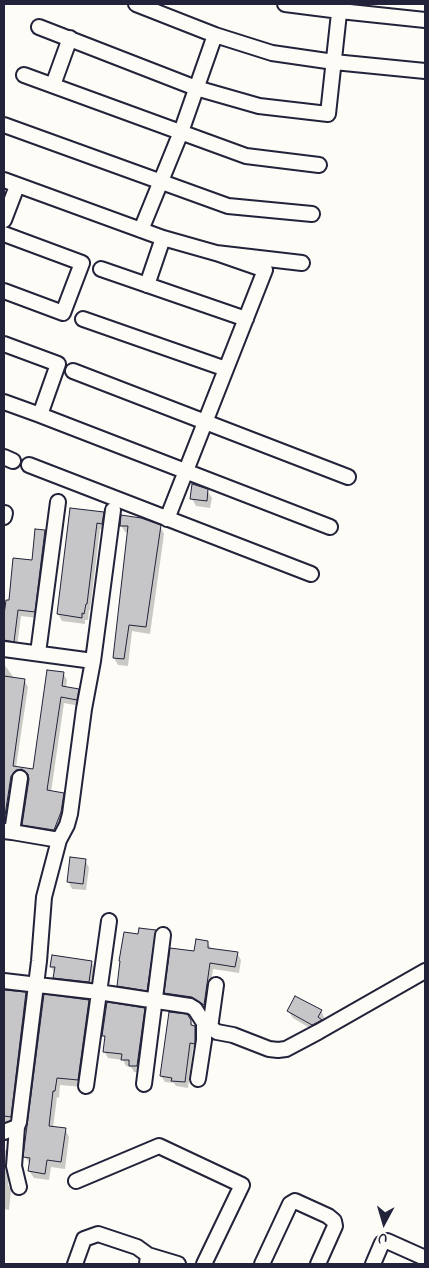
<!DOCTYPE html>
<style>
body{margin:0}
#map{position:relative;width:429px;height:1268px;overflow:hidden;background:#fdfcf7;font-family:Mynerve,sans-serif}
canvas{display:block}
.frame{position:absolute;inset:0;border:5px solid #22223b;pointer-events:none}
.north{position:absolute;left:359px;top:1198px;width:50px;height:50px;-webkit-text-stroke:4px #fdfcf7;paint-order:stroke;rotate:186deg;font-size:14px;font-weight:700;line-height:20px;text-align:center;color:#22223b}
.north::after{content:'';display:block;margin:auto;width:18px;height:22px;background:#22223b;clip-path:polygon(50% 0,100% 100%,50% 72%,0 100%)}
</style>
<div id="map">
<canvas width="429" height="1268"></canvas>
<div class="frame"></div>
<div class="north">U</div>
</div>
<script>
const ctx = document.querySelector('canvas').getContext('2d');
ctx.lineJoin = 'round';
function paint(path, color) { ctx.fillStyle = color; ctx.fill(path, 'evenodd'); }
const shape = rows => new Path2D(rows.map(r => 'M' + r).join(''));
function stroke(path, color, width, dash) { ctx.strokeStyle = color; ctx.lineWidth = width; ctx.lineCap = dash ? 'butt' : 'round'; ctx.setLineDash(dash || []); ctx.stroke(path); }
paint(shape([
 [207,490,212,498,210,508,196,506,192,499],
 [71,510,103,514,107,520,106,530,100,529,90,610,89,610,88,620,85,620,85,624,62,621,58,614],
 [121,525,160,526,164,534,150,634,132,631,128,666,118,665,114,658,129,533,125,532],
 [44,531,48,538,38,618,21,616,17,647,4,646,4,606,6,606,11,602,33,561],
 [4,664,14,678,24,680,28,687,16,767,34,770,63,673,67,680,66,688,78,690,82,696,80,706,64,703,51,792,63,794,67,800,58,836,27,831,23,825,29,777,20,776,8,829,4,829],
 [85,860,89,868,86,890,72,889,68,881],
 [155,931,159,938,151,997,122,993,118,986,139,935],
 [207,942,212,950,237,953,241,960,239,973,213,969,207,1010,197,1004,170,1000,166,993,195,952],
 [91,962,95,968,92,988,58,984,51,966],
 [4,991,26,994,29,1000,14,1123,4,1122],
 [88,1001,93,1008,82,1087,60,1085,59,1098,57,1097,53,1128,65,1129,69,1137,65,1169,51,1167,49,1180,34,1178,29,1171,30,1164,25,1157],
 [144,1009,148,1016,141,1073,134,1072,131,1067,126,1066,123,1060,108,1058,104,1051,106,1040,103,1035],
 [288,1011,321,1011,325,1019,316,1032,293,1018],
 [190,1020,198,1033,197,1049,193,1048,188,1088,176,1086,174,1083,165,1082,161,1076],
 [4,1150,6,1150,10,1157,8,1185,11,1190,9,1210,4,1209]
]), '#0003');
const building = shape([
 [192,484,208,489,207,501,190,499,192,484],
 [70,508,104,512,102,524,97,523,87,604,86,604,84,614,82,613,82,618,57,614,70,508],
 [121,515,141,518,161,525,146,627,129,625,124,659,113,658,128,526,120,526,121,515],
 [35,529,45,530,35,612,18,610,14,642,4,640,4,615,6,600,9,600,13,558,32,560,35,529],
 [47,670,64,672,62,686,79,689,77,700,61,697,47,790,64,793,61,812,54,830,22,825,29,779,28,774,22,769,16,770,11,776,4,822,4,676,25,679,13,766,33,769,47,670],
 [70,857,86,859,83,884,67,882,70,857],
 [139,928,156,930,147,991,117,986,120,961,119,961,124,932,138,934,139,928],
 [196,939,208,941,208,948,238,952,235,967,210,963,204,1005,192,997,164,993,170,948,194,951,196,939],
 [52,955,92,961,89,982,53,978,55,967,50,967,52,955],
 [4,990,26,992,11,1117,4,1116,4,990],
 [44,994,89,1000,78,1080,57,1078,55,1091,53,1091,49,1126,66,1128,61,1162,47,1160,45,1174,28,1171,30,1158,23,1157,44,994],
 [295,996,322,1010,318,1017,322,1020,312,1025,287,1011,295,996],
 [107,1002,145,1008,137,1066,129,1066,129,1060,121,1060,122,1054,103,1052,105,1036,102,1036,107,1002],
 [169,1012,187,1014,191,1020,191,1025,195,1026,195,1044,190,1043,185,1082,171,1081,172,1078,160,1076,169,1012]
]);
paint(building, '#c6c6c8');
stroke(building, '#22223b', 1);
const street = shape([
 [136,4,215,35,272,53,334,62,425,71],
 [285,4,340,11,425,20],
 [39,27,196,88,259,106,328,114,340,4],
 [24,75,246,156,319,165],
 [53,85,70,38],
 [4,125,228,206,312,214],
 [4,180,163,238,216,253,302,263],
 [4,220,17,186],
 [141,230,181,132,215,35],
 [4,234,82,263,63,313,4,291],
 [101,269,246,319],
 [147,285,163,238],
 [83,319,226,369],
 [4,344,58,364,40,415,4,402],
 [73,371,348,477],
 [40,415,330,527],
 [4,457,13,461],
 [29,465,311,574],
 [4,513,5,513,4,517],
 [167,519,265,270,216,253],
 [4,649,93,661,113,510],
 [38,653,58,502],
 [4,831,12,832,20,778],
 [12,832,59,840],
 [4,981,98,992,190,1006,195,1009,204,1023,217,1032,233,1035,269,1049,278,1050,286,1049,318,1032,425,971],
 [210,1028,216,985],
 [198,1079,204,1040,204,1023],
 [144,1084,163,935],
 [86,1086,109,921],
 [17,1127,14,1166,19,1187],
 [4,1132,17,1127,19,1122,39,961,44,897,59,840,67,825,70,814,84,709,93,661],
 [76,1181,159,1146,242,1185,204,1264],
 [148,1255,178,1264],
 [75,1264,84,1239,98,1234,137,1247,148,1255,147,1264],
 [262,1264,290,1204,295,1201,328,1216,334,1221,335,1226,318,1264],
 [373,1264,382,1243,387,1241,425,1258]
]);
stroke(street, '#22223b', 18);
stroke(street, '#fdfcf7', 14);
</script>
